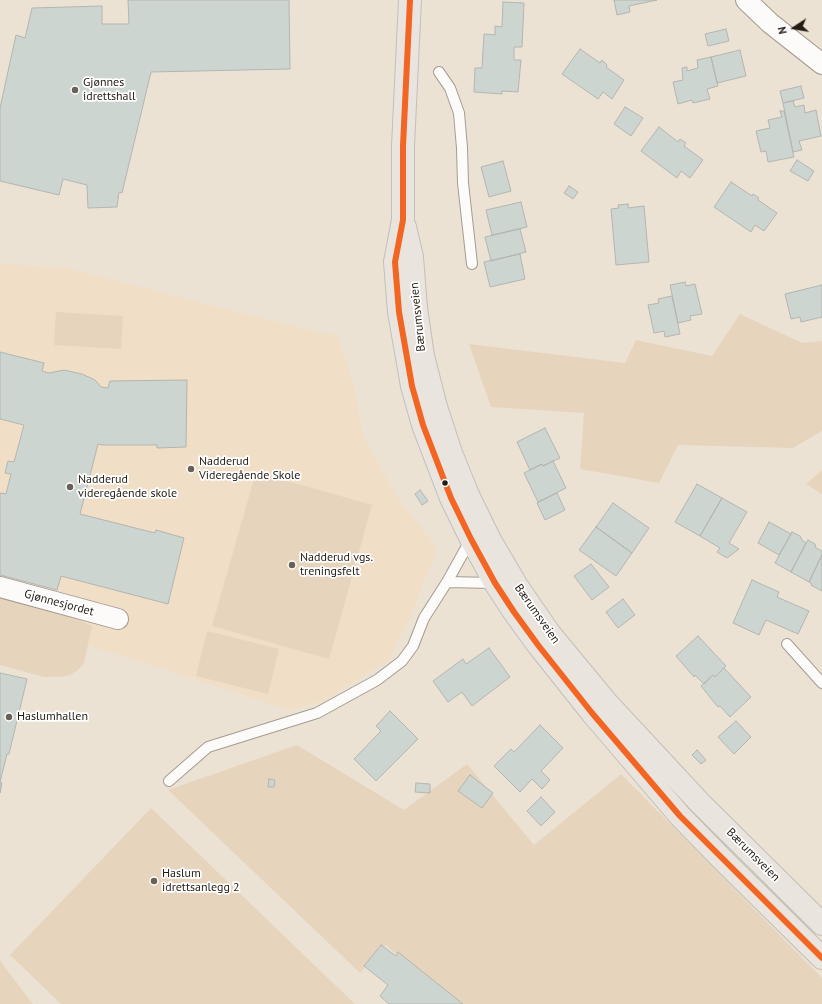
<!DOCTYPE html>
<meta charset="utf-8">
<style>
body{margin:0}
#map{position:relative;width:822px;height:1004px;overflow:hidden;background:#ece2d4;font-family:"PT Sans",sans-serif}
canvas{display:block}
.north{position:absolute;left:774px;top:8px;width:40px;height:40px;-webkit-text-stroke:3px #fff;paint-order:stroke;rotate:258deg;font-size:11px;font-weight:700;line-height:16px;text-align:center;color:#231c13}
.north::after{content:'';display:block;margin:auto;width:14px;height:18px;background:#231c13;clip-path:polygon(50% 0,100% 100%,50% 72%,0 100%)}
</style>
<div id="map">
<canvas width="822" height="1004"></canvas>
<div class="north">N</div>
</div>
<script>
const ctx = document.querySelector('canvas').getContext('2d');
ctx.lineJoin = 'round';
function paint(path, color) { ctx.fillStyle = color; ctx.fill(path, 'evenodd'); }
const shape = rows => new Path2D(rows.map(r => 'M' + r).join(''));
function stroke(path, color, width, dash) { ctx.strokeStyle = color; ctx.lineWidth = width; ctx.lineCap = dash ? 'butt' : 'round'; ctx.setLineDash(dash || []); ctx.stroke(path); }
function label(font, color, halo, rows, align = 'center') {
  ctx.font = font + ' "PT Sans",sans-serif'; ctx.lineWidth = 3.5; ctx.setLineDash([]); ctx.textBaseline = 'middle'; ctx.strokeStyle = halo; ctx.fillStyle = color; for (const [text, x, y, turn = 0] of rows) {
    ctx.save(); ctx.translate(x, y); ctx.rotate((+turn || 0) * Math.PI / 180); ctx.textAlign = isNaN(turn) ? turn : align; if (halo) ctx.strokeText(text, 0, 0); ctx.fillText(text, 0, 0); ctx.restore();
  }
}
paint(shape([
 [0,264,66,268,329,335,335,333,344,353,355,391,363,436,400,502,429,537,438,551,424,580,413,611,388,661,323,701,290,710,0,617]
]), '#f0dec7');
paint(shape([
 [56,312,123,316,121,349,54,345],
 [740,314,802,343,822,341,822,431,793,448,678,445,659,483,580,469,584,413,491,407,469,344,625,363,636,340,712,356],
 [822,470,822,494,806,484],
 [256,472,372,505,329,659,212,626],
 [0,596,54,609,92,626,84,663,78,670,70,675,61,677,44,677,0,665],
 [207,631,279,649,268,694,196,676],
 [297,745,404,810,467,764,534,845,621,774,822,978,822,1004,451,1004,386,945,360,973,168,790],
 [151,808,355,1004,61,1004,10,955],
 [0,961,33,1004,0,1004]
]), '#e6d4bc');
const building = shape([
 [128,0,289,0,290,69,151,72,122,193,119,192,117,207,88,208,87,185,63,179,59,195,0,181,0,108,16,35,25,38,32,8,102,6,102,24,129,24,128,0],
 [614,0,657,0,629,6,630,12,617,15,614,0],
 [503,2,524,3,522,47,514,47,514,60,521,60,518,92,502,91,502,94,474,92,475,68,482,68,484,34,495,35,495,26,502,27,503,2],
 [726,29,729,41,708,46,705,34,726,29],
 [580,49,600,63,602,60,607,65,606,67,624,80,612,99,603,92,598,99,562,74,580,49],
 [740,50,746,76,717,83,711,57,740,50],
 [711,57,718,86,707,89,710,99,693,103,692,100,678,104,673,82,683,80,682,68,687,67,687,71,698,68,697,60,711,57],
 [801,86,804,98,783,103,780,91,801,86],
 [793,101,795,107,804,105,805,113,816,110,821,136,799,141,802,150,793,152,783,103,793,101],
 [625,107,643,118,631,136,614,124,625,107],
 [780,111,784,111,794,157,768,162,766,151,761,152,756,131,770,128,768,120,782,117,780,111],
 [659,127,678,142,680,139,686,143,684,146,703,160,690,178,681,171,677,178,641,151,659,127],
 [797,160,814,171,808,181,790,171,797,160],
 [503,161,511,191,489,197,481,167,503,161],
 [731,182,752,196,753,194,759,198,758,200,777,213,764,231,755,225,751,232,714,207,731,182],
 [569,186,578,192,573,199,564,193,569,186],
 [521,202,527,227,492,235,486,210,521,202],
 [628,204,628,208,644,206,649,262,616,265,611,209,619,208,618,205,628,204],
 [520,229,526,252,491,261,485,237,520,229],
 [520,254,525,279,490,287,484,262,520,254],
 [685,282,686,286,695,284,702,314,690,316,691,320,678,323,670,285,685,282],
 [822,285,822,317,801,322,800,317,791,319,785,294,822,285],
 [672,296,680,334,665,337,664,331,654,333,648,305,659,303,658,299,672,296],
 [0,352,44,363,42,371,49,373,64,370,82,374,95,380,101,387,108,388,110,381,187,380,186,447,157,448,157,445,103,445,98,444,80,514,155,533,156,530,184,538,168,604,61,576,57,590,0,575,0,493,6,494,11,474,5,473,8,461,14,462,24,425,0,419,0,352],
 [545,428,560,458,543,466,542,464,530,470,517,442,545,428],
 [553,461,566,488,538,502,524,473,542,464,543,466,553,461],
 [697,484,722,498,700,536,675,522,697,484],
 [420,490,428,501,422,505,415,494,420,490],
 [557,493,565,510,545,520,537,503,557,493],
 [722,498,747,512,729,543,739,549,727,558,717,552,720,548,700,536,722,498],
 [613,503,649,528,632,553,596,527,613,503],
 [769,522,791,534,779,555,758,543,769,522],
 [596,527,632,553,616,576,579,550,596,527],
 [792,532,800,536,802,540,806,543,791,572,775,563,792,532],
 [808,540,815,544,816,548,822,551,822,555,809,582,791,572,808,540],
 [822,555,822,591,811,585,812,584,809,582,822,555],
 [591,564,609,587,592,600,574,576,591,564],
 [752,580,779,592,777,597,809,611,798,634,766,620,759,635,733,623,752,580],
 [623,599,635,615,618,628,606,612,623,599],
 [698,636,726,666,715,677,713,675,704,684,695,675,694,677,676,656,698,636],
 [489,648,510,677,472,706,462,692,448,702,433,681,463,659,466,664,489,648],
 [724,668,751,697,730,717,720,706,718,707,701,686,713,675,715,677,724,668],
 [0,673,27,679,9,754,7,754,0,782,2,783,0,793,0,673],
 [390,711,418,739,376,781,354,759,381,731,376,726,390,711],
 [736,721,751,737,734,754,718,737,736,721],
 [540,725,563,748,541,771,550,780,542,789,532,779,520,792,494,766,511,749,514,752,540,725],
 [697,750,706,760,701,764,692,755,697,750],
 [470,775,493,793,482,808,458,791,470,775],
 [269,779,275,780,274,787,268,787,269,779],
 [416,783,430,784,430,793,415,792,416,783],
 [541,797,555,812,541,826,527,811,541,797],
 [381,945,396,956,398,952,463,1004,389,1004,380,996,388,985,364,966,381,945]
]);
paint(building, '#cdd5d1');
stroke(building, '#b3b5b0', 1);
const lane = shape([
 [439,72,450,88,459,113,462,148,463,183,472,264],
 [471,539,447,582,494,583],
 [787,644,822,683],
 [169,781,208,747,317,713,377,680,402,661,413,646,424,618,447,582]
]);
const street = shape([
 [746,0,770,23,822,64],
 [0,587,118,619]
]);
const primary = shape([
 [410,0,403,146,403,220,395,262,399,312,412,386,423,425,451,498,471,539,495,583,514,612,538,645,592,713,680,816,721,858,822,958],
 [405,227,412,257,416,308,423,356,436,407,451,453,468,495,490,540,517,586,550,634,607,703,700,803,822,924]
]);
stroke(lane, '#a49c92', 12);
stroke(street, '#a49c92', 22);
stroke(primary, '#c3bfb8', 24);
stroke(lane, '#fcfbf9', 10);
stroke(street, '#fcfbf9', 20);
stroke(primary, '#e9e4dd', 22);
stroke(shape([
 [410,0,403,146,403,220,395,262,399,312,412,386,423,425,451,498,471,539,495,583,514,612,538,645,592,713,680,816,822,958]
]), '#f26522', 6);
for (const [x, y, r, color] of [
 [75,90,4,"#696157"],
 [191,469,4,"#696157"],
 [445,483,3.5,"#231c13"],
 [70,487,4,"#696157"],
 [292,565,4,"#696157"],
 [9,717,4,"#696157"],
 [154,881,4,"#696157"]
]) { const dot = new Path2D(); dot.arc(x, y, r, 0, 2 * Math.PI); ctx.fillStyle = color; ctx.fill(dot); stroke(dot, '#fff', 1.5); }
label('12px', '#231c13', '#fff', [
 ["Gjønnes",83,83],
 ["idrettshall",83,97],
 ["Nadderud",199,462],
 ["Videregående Skole",199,476],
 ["Nadderud",78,480],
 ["videregående skole",78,494],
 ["Nadderud vgs.",300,558],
 ["treningsfelt",300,572],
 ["Haslumhallen",17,717],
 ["Haslum",162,874],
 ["idrettsanlegg 2",162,888]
], 'left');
label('12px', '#231c13', '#fff', [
 ["Bærumsveien",418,317,-96],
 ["Gjønnesjordet",59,603,15],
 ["Bærumsveien",537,614,55],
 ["Bærumsveien",753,855,45]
]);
</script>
